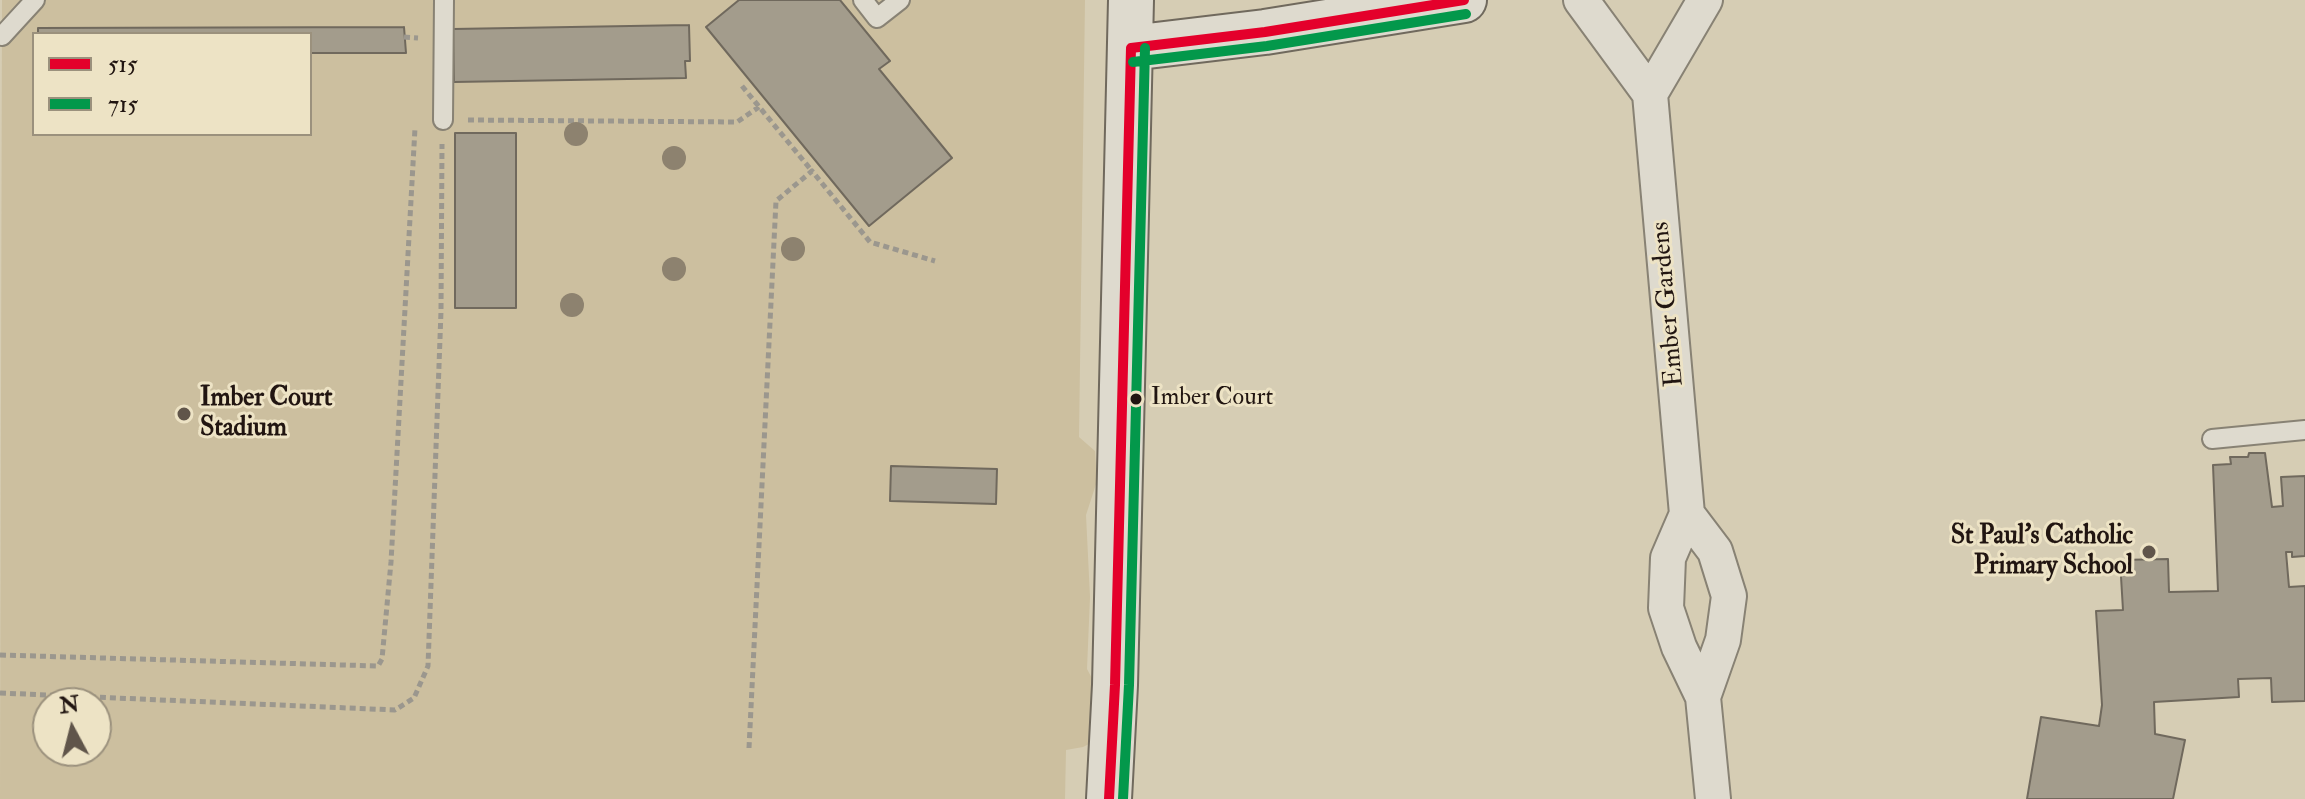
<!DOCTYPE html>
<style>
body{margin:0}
#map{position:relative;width:2305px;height:799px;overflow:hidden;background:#d6cdb4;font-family:"IM FELL Double Pica",serif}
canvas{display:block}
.legend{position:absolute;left:32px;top:32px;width:280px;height:104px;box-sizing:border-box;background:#ede3c5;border:2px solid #9b917d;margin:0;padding:10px 14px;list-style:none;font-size:24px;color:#211511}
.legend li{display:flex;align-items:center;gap:16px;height:40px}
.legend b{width:40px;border:2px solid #9b917d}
.north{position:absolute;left:32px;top:687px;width:80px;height:80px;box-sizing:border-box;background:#ede3c5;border:2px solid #9b917d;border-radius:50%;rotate:353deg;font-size:22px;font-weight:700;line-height:32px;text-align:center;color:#211511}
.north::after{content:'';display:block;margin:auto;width:28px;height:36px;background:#60554a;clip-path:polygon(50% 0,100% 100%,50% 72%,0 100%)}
</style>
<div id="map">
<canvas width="2305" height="799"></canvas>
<ul class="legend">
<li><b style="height:10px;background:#e4002b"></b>515</li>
<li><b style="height:10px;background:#03984b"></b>715</li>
</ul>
<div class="north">N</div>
</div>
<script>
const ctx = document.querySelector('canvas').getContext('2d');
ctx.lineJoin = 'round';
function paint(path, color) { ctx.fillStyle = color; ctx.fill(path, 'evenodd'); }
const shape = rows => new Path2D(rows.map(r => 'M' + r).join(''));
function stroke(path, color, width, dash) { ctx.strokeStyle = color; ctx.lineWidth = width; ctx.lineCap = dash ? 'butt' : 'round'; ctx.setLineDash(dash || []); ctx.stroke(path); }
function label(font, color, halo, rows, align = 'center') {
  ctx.font = font + ' "IM FELL Double Pica",serif'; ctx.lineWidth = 6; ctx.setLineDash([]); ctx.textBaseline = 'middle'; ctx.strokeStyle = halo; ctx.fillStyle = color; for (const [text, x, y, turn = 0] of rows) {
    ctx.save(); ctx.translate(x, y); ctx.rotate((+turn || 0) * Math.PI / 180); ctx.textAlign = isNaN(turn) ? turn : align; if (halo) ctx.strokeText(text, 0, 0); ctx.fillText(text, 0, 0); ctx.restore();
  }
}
paint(shape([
 [2,0,1085,0,1079,437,1095,451,1097,481,1086,515,1090,597,1087,669,1103,699,1099,739,1083,747,1066,750,1065,799,0,799],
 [34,34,310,34,310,134,34,134],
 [48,703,96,703,96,751,48,751]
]), '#ccbf9f');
const building = shape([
 [739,0,840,0,890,61,879,69,952,158,869,226,706,27,739,0],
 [689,25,690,61,685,61,686,78,454,82,453,29,689,25],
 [404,27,406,53,310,53,310,34,38,34,38,28,404,27],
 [455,133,516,133,516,308,455,308,455,133],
 [2249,453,2265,453,2272,507,2283,506,2281,477,2305,476,2305,556,2292,557,2292,552,2286,552,2289,587,2305,586,2305,701,2272,702,2271,678,2238,679,2239,697,2154,702,2155,734,2185,740,2173,799,2027,799,2041,717,2099,726,2102,705,2096,611,2123,610,2120,560,2168,559,2169,592,2218,591,2213,465,2231,464,2230,457,2248,457,2249,453],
 [891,466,997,469,996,504,890,501,891,466]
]);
paint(building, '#a39c8c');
stroke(building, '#70695d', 2);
const lane = shape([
 [863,0,877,18,900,0],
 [2,36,35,0],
 [443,120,444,0],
 [2212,439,2305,430]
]);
const street = shape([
 [1581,0,1650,94,1687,514,1668,558,1666,608,1679,647,1703,697,1723,640,1729,596,1715,551,1687,514],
 [1650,94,1705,0],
 [1703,697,1713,799]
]);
const secondary = shape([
 [1131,48,1265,32,1464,0],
 [1109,799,1115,685,1131,0]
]);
stroke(lane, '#888274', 22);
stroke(street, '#888274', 38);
stroke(secondary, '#70695d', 48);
stroke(shape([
 [404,37,418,38],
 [742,86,812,171],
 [468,120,737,122,759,107],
 [0,655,378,666,382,659,391,562,415,128],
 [0,693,395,710,414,698,428,666,441,311,442,144],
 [749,748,776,201,812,171,870,242,935,261]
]), '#9b978e', 5, [6, 4]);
stroke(lane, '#dedace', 18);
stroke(street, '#dedace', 34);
stroke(secondary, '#dedace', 44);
stroke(shape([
 [1131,48,1265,32,1464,0],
 [1109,799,1115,685,1131,48]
]), '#e4002b', 10);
stroke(shape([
 [1133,62,1267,46,1466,14],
 [1123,799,1129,685,1145,48]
]), '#03984b', 10);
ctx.fillStyle = '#8d826f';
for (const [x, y] of [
 [576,134],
 [674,158],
 [793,249],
 [674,269],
 [572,305]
]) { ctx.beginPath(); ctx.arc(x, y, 12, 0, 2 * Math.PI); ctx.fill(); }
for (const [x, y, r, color] of [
 [1136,399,7,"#211511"],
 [184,414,8,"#60554a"],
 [2149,552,8,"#60554a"]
]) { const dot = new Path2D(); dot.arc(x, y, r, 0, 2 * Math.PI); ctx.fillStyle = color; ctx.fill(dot); stroke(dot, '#ede3c5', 3); }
label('24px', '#211511', '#ede3c5', [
 ["Imber Court",1151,399]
], 'left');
label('26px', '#211511', '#ede3c5', [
 ["Ember Gardens",1669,304,-95]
]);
label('bold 26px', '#211511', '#ede3c5', [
 ["Imber Court",200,399],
 ["Stadium",200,429],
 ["St Paul's Catholic",2133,537,"right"],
 ["Primary School",2133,567,"right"]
], 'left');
</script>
